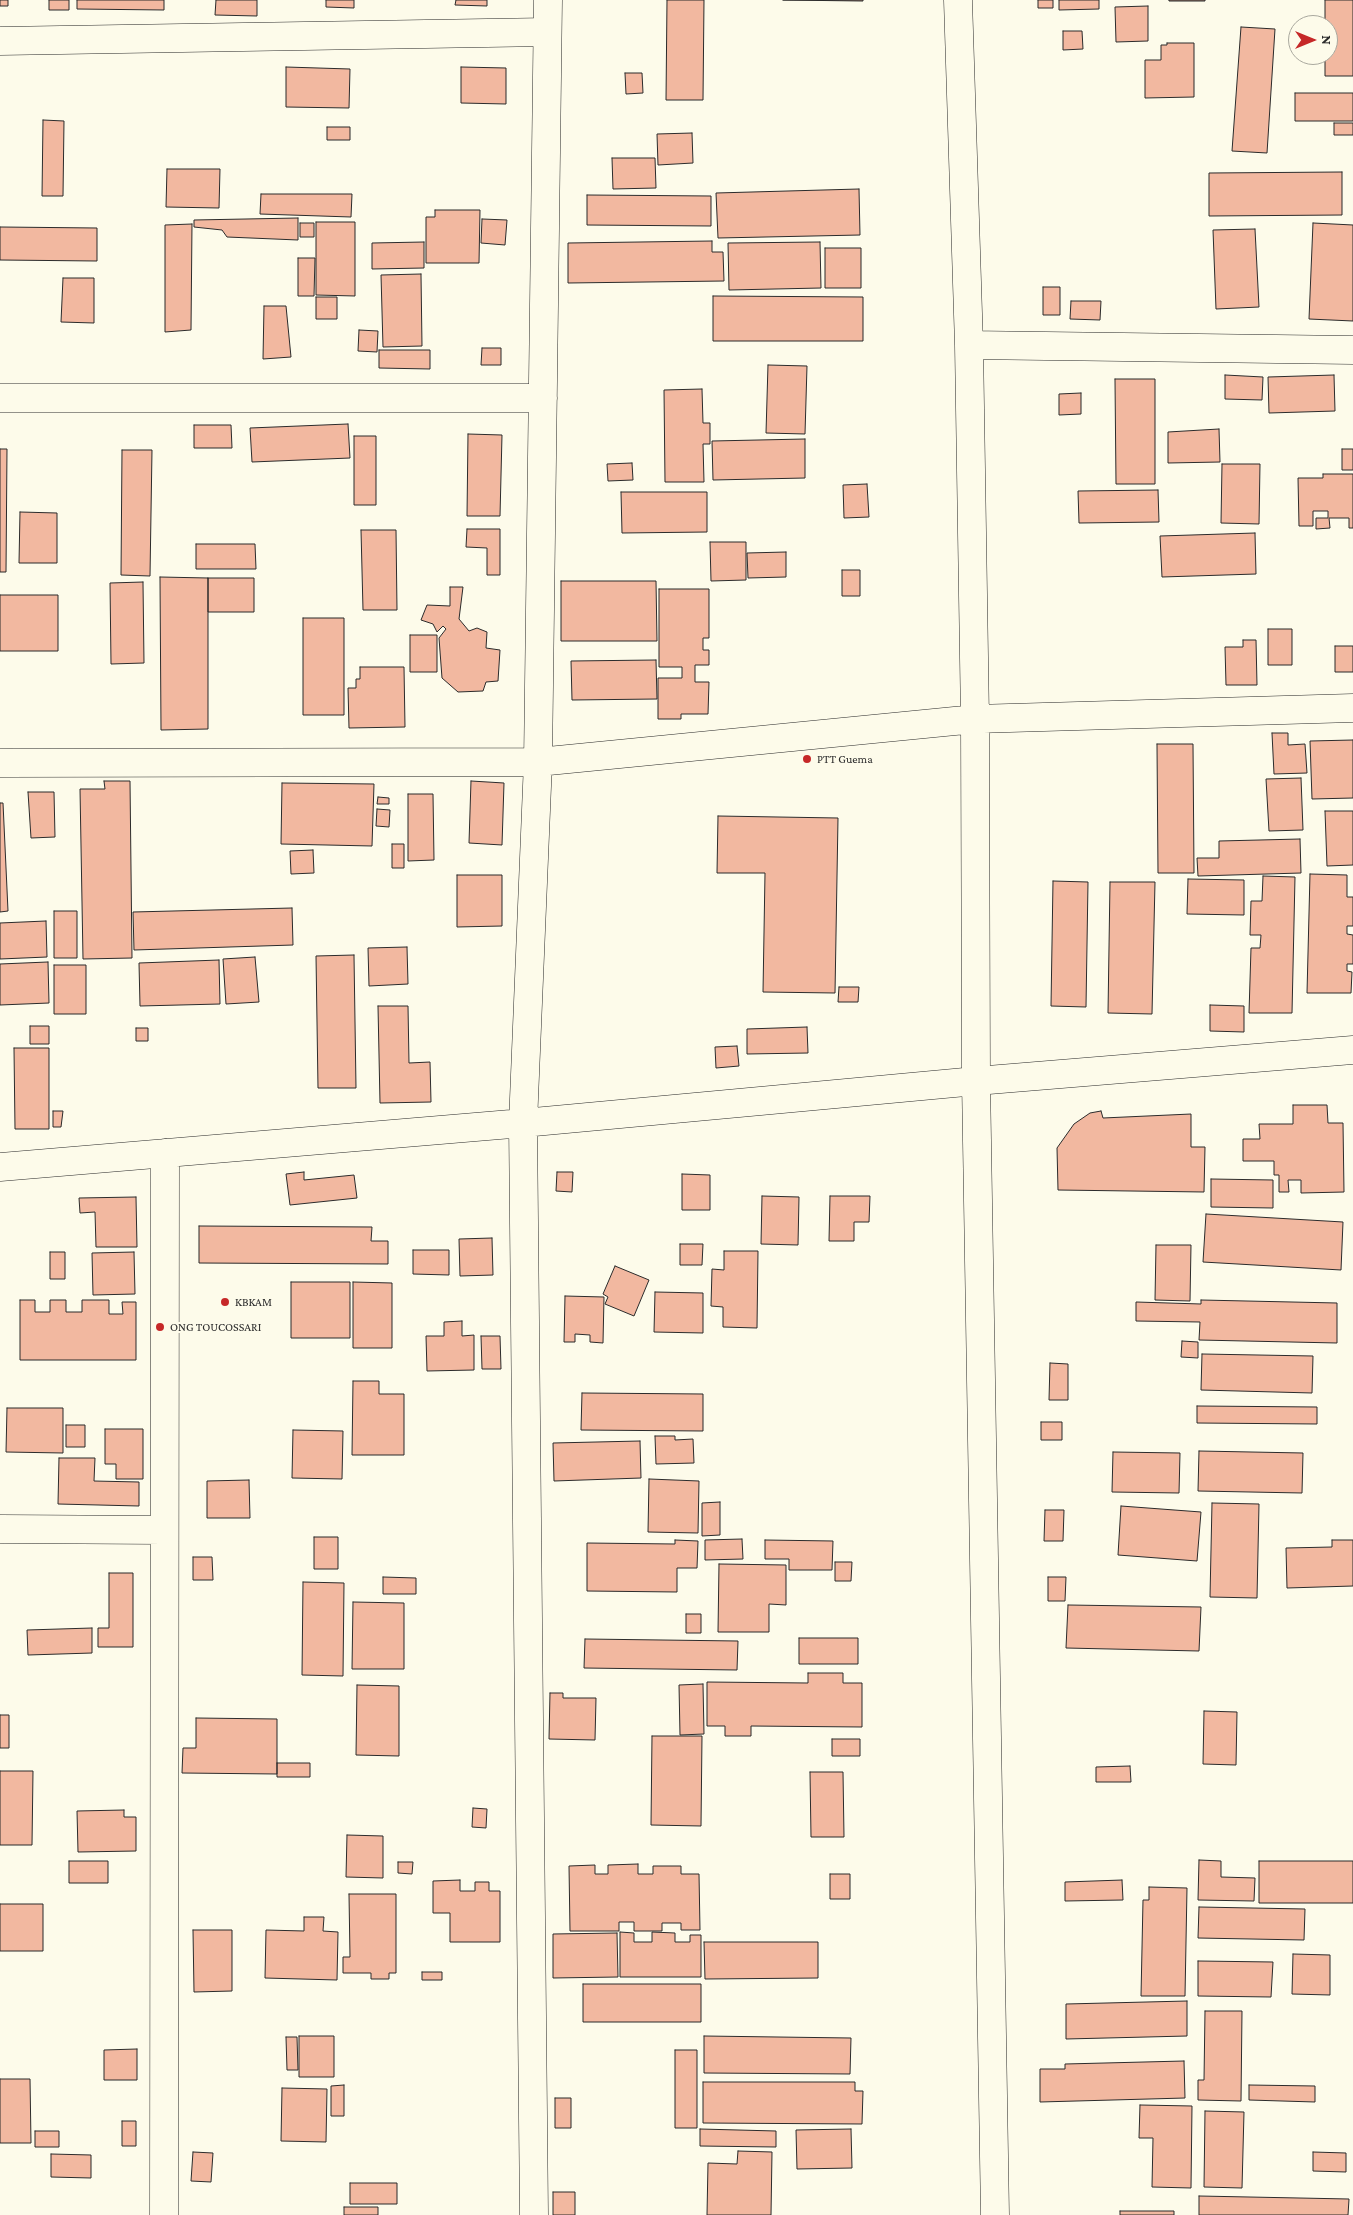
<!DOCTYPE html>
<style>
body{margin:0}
#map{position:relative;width:1353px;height:2215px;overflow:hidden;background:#fdfbea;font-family:"Crimson Pro",serif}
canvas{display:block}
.north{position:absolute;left:1288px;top:15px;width:50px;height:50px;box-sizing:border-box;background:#fdfbea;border:1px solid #a9a89e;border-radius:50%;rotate:90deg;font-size:14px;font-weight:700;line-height:20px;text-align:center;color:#2b2b2b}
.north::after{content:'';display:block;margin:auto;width:18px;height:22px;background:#c62828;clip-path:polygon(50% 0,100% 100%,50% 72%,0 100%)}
</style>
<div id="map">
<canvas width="1353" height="2215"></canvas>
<div class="north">N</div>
</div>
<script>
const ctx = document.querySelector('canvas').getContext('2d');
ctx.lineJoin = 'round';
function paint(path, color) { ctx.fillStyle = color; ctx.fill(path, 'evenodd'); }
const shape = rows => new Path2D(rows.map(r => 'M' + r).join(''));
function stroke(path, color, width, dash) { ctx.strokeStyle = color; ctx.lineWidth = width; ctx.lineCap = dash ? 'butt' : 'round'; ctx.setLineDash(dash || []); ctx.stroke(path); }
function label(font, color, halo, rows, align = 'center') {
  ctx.font = font + ' "Crimson Pro",serif'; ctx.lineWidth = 4; ctx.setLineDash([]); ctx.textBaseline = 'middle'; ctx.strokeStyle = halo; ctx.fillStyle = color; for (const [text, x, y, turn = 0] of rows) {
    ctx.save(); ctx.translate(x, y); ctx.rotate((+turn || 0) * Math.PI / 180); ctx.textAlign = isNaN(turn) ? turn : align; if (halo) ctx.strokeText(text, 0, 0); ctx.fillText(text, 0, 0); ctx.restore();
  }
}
const building = shape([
 [0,0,8,0,8,6,0,6,0,0],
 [49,0,69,0,69,10,49,10,49,0],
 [77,0,164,0,164,10,77,9,77,0],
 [216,0,257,0,257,16,215,15,216,0],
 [326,0,354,0,354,8,326,7,326,0],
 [456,0,487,0,487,6,455,5,456,0],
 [667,0,704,0,703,100,666,100,667,0],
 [783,0,863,0,863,1,783,0],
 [1038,0,1053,0,1053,8,1038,8,1038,0],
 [1059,0,1099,0,1099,9,1059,10,1059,0],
 [1169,0,1205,0,1205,1,1169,1,1169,0],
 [1325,0,1353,0,1353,76,1325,76,1325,55,1328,55,1328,25,1325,25,1325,0],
 [1148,6,1148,41,1116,42,1115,7,1148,6],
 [1241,27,1275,29,1267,153,1232,151,1241,27],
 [1063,31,1082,31,1083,49,1063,50,1063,31],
 [1167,43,1194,43,1194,97,1145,98,1145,60,1161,60,1161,45,1167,45,1167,43],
 [286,67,350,69,349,108,286,107,286,67],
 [461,67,506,68,506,104,461,103,461,67],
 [625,73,642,73,643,93,626,94,625,73],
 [1295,93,1353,93,1353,121,1295,121,1295,93],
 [43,120,64,121,63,196,42,196,43,120],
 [1334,123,1353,123,1353,135,1334,135,1334,123],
 [327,127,350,127,350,140,327,140,327,127],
 [692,133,693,163,658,165,657,134,692,133],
 [612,158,655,158,656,188,613,189,612,158],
 [167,169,220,169,219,208,166,207,167,169],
 [1342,172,1342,215,1209,216,1209,173,1342,172],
 [859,189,860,235,718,238,716,193,859,189],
 [261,194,352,194,351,217,260,214,261,194],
 [587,195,711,196,711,226,587,225,587,195],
 [435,210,480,210,479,263,426,263,426,217,435,217,435,210],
 [298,218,298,240,227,237,222,230,194,227,194,220,298,218],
 [482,219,507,220,505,245,481,243,482,219],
 [316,222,355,222,355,296,316,295,316,222],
 [300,223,314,223,314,237,300,237,300,223],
 [1313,223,1353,225,1353,321,1309,319,1313,223],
 [192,224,191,330,165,332,165,225,192,224],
 [0,227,97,228,97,261,0,260,0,227],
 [1255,229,1259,307,1216,309,1213,230,1255,229],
 [712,241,712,252,723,252,724,281,568,283,568,243,712,241],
 [424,242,424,268,372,269,372,243,424,242],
 [820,242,821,288,729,290,728,243,820,242],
 [825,248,861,248,861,288,825,288,825,248],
 [298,258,315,258,314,296,298,296,298,258],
 [421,274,422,346,383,347,381,275,421,274],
 [63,278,94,278,94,323,61,322,63,278],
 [1043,287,1060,287,1060,315,1043,315,1043,287],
 [713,296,863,297,863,341,713,341,713,296],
 [316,297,337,297,337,319,316,319,316,297],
 [1071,301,1101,301,1100,320,1070,319,1071,301],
 [264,306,286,306,291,357,263,359,264,306],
 [359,330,378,331,377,352,358,351,359,330],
 [482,348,501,348,501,365,481,365,482,348],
 [379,350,430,350,430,369,379,368,379,350],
 [768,365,807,366,805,434,766,433,768,365],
 [1225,375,1263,377,1262,400,1225,399,1225,375],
 [1334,375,1335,411,1269,413,1268,377,1334,375],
 [1115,379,1155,379,1155,484,1116,484,1115,379],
 [702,389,703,423,710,423,710,444,703,444,704,482,665,482,664,390,702,389],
 [1081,393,1081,414,1059,415,1059,394,1081,393],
 [348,424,350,458,252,462,250,428,348,424],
 [194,425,231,425,232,448,194,448,194,425],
 [1219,429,1220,462,1168,463,1168,432,1219,429],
 [468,434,502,435,500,516,467,516,468,434],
 [354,436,376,436,376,505,354,505,354,436],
 [805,439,805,478,713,480,712,441,805,439],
 [0,449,7,449,6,572,0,572,0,449],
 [1342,449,1353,449,1353,470,1342,470,1342,449],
 [122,450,152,450,150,576,121,575,122,450],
 [632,463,633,480,608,481,607,464,632,463],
 [1222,464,1260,464,1259,524,1221,523,1222,464],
 [1323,474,1353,474,1353,528,1349,528,1349,518,1329,518,1330,528,1316,529,1316,518,1328,518,1328,511,1313,511,1313,526,1299,526,1298,478,1323,478,1323,474],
 [867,484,869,517,844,518,843,485,867,484],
 [1158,490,1159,522,1079,523,1078,491,1158,490],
 [621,492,707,492,707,532,622,533,621,492],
 [20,512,57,513,57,563,19,563,20,512],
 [467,529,500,529,500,575,487,575,487,548,466,547,467,529],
 [361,530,396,530,397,610,363,610,361,530],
 [1255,533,1256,574,1162,577,1160,536,1255,533],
 [710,542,746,542,746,580,711,581,710,542],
 [196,544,255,544,256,569,196,569,196,544],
 [786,552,786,577,748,578,747,553,786,552],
 [842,570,860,570,860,596,842,596,842,570],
 [160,577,208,578,208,729,161,730,160,577],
 [208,578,254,578,254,612,208,612,208,578],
 [561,581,656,581,657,641,561,641,561,581],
 [143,582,144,663,111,664,110,583,143,582],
 [450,587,463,587,459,619,469,631,477,628,487,632,486,648,500,650,498,681,486,682,483,691,458,692,442,678,439,638,446,629,443,626,437,632,433,624,421,620,427,605,450,606,450,587],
 [659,589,709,589,709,638,703,638,703,650,709,650,709,665,695,665,695,682,709,682,708,714,681,714,681,719,658,719,658,678,682,678,682,667,659,667,659,589],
 [0,595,58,595,58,651,0,651,0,595],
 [303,618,344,618,344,715,303,715,303,618],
 [1268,629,1292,629,1292,665,1268,665,1268,629],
 [410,635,437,635,437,672,410,672,410,635],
 [1243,640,1256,640,1257,685,1226,685,1225,647,1243,647,1243,640],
 [1335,646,1353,646,1353,672,1335,672,1335,646],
 [656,660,657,699,572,700,571,661,656,660],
 [360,667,404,667,405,727,349,728,348,688,356,688,356,679,360,679,360,667],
 [1272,733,1288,733,1288,745,1305,744,1307,773,1274,774,1272,733],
 [1353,740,1353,798,1312,799,1310,741,1353,740],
 [1157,744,1193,744,1194,873,1158,873,1157,744],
 [1301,778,1303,830,1269,831,1266,779,1301,778],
 [104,781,130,781,132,958,83,959,80,789,105,789,104,781],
 [471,781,504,783,502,845,469,843,471,781],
 [282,783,374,784,372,846,281,844,282,783],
 [28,792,54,792,55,837,31,838,28,792],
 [408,794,433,794,434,860,408,861,408,794],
 [378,797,389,798,389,804,377,804,378,797],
 [0,803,3,803,8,911,0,912,0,803],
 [377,809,390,810,389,827,376,826,377,809],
 [1325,811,1353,811,1353,865,1327,866,1325,811],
 [718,816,838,818,835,993,763,992,765,873,717,873,718,816],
 [1300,839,1301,873,1198,876,1197,858,1219,858,1219,841,1300,839],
 [392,844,404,844,404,868,392,868,392,844],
 [313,850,314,873,291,874,290,851,313,850],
 [1310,874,1347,875,1347,897,1353,897,1353,926,1347,926,1347,934,1353,935,1353,964,1347,964,1347,971,1352,972,1351,993,1307,993,1310,874],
 [457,875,502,875,502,926,457,927,457,875],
 [1263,876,1295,877,1292,1013,1249,1013,1251,948,1260,948,1261,935,1250,935,1251,901,1262,901,1263,876],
 [1188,879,1244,880,1244,915,1187,914,1188,879],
 [1053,881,1088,882,1086,1007,1051,1006,1053,881],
 [1110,882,1155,882,1152,1014,1108,1013,1110,882],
 [292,908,293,945,134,950,133,912,292,908],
 [54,911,77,911,77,958,54,958,54,911],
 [46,921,47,957,0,959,0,923,46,921],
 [407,947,408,984,369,986,368,948,407,947],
 [354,955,356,1088,318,1088,316,956,354,955],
 [255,957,259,1002,226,1004,223,959,255,957],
 [219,960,220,1004,140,1006,139,963,219,960],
 [48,962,49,1003,0,1005,0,964,48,962],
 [54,965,86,965,86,1014,54,1014,54,965],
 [839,987,859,987,858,1002,838,1002,839,987],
 [1210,1005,1244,1006,1244,1032,1210,1031,1210,1005],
 [378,1006,408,1006,409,1063,430,1062,431,1102,380,1103,378,1006],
 [30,1026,49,1026,49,1044,30,1044,30,1026],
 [807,1027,808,1053,747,1054,747,1029,807,1027],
 [136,1028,148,1028,148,1041,136,1041,136,1028],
 [737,1046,739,1066,716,1068,715,1047,737,1046],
 [14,1048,49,1048,49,1129,15,1129,14,1048],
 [1293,1105,1327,1105,1328,1123,1343,1123,1344,1192,1301,1193,1301,1180,1288,1180,1289,1192,1279,1192,1279,1175,1274,1175,1274,1161,1243,1161,1243,1139,1260,1139,1259,1124,1293,1124,1293,1105],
 [53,1111,63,1111,61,1127,53,1127,53,1111],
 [1101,1111,1103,1118,1191,1114,1191,1147,1205,1147,1204,1192,1058,1190,1057,1148,1074,1124,1090,1113,1101,1111],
 [304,1172,304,1180,354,1175,357,1198,290,1205,286,1174,304,1172],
 [557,1172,573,1172,572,1192,556,1191,557,1172],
 [682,1174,710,1175,710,1210,682,1210,682,1174],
 [1211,1179,1273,1180,1273,1208,1211,1207,1211,1179],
 [762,1196,799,1197,798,1245,761,1244,762,1196],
 [830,1196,870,1196,869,1222,854,1222,854,1241,829,1241,830,1196],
 [136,1197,137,1247,96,1247,95,1212,80,1213,79,1198,136,1197],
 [1206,1214,1343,1222,1341,1270,1203,1262,1206,1214],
 [199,1226,372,1227,371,1241,388,1241,388,1264,199,1263,199,1226],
 [492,1238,493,1275,460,1276,459,1239,492,1238],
 [680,1244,703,1244,702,1265,680,1265,680,1244],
 [1156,1245,1191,1245,1190,1301,1155,1300,1156,1245],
 [413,1250,449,1250,449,1275,413,1274,413,1250],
 [724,1251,758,1251,757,1328,723,1327,723,1307,711,1306,712,1269,724,1270,724,1251],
 [50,1252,65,1252,65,1279,50,1279,50,1252],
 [134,1252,135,1294,93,1295,92,1253,134,1252],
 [615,1266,649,1280,634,1316,605,1304,608,1297,603,1294,615,1266],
 [291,1282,350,1282,350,1338,291,1338,291,1282],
 [353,1282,392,1283,392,1348,353,1348,353,1282],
 [655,1292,703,1293,703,1333,654,1332,655,1292],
 [565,1296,604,1297,603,1343,590,1342,590,1335,575,1334,575,1342,564,1342,565,1296],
 [20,1300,35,1300,35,1312,50,1312,50,1300,66,1300,66,1312,82,1312,82,1300,109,1300,109,1314,123,1314,122,1302,136,1302,136,1360,20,1360,20,1300],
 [1201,1300,1337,1303,1337,1343,1199,1340,1200,1322,1136,1321,1136,1302,1201,1304,1201,1300],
 [462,1321,462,1336,474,1335,474,1370,427,1371,426,1336,444,1336,444,1322,462,1321],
 [481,1336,500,1336,501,1369,482,1369,481,1336],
 [1182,1341,1198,1342,1198,1358,1181,1357,1182,1341],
 [1202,1354,1313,1356,1312,1393,1201,1390,1202,1354],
 [1050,1363,1068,1364,1068,1400,1049,1400,1050,1363],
 [353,1381,379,1381,379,1394,404,1394,404,1455,352,1455,353,1381],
 [582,1393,703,1394,703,1431,581,1430,582,1393],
 [1197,1406,1317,1407,1317,1424,1197,1423,1197,1406],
 [7,1408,63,1408,63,1453,6,1452,7,1408],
 [1041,1422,1062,1422,1062,1440,1041,1440,1041,1422],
 [66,1425,85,1425,85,1447,66,1447,66,1425],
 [105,1429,143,1429,143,1479,116,1479,116,1464,105,1464,105,1429],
 [293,1430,343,1431,342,1479,292,1478,293,1430],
 [655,1436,675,1436,675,1440,693,1439,694,1463,656,1464,655,1436],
 [640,1441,641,1478,554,1481,553,1443,640,1441],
 [1199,1451,1303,1453,1302,1493,1198,1491,1199,1451],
 [1113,1452,1180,1453,1179,1493,1112,1492,1113,1452],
 [59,1458,95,1458,94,1481,139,1482,139,1506,58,1504,59,1458],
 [649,1479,699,1481,698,1533,648,1532,649,1479],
 [249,1480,250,1518,207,1518,207,1481,249,1480],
 [720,1502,720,1535,702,1536,702,1503,720,1502],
 [1212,1503,1259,1504,1257,1598,1210,1597,1212,1503],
 [1121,1506,1201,1512,1197,1561,1118,1555,1121,1506],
 [1045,1510,1064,1510,1063,1541,1044,1541,1045,1510],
 [314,1537,338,1537,338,1569,314,1569,314,1537],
 [742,1539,743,1559,705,1560,705,1540,742,1539],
 [675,1540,698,1541,697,1568,677,1568,677,1592,587,1591,587,1543,675,1544,675,1540],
 [765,1540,833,1541,832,1570,789,1570,789,1559,765,1559,765,1540],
 [1332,1540,1353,1540,1353,1586,1287,1588,1286,1548,1332,1547,1332,1540],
 [193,1557,212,1557,213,1580,193,1580,193,1557],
 [835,1562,852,1562,851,1581,835,1581,835,1562],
 [719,1564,786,1565,786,1605,769,1604,769,1632,718,1632,719,1564],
 [109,1573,133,1573,133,1647,98,1647,98,1628,109,1628,109,1573],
 [383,1577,416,1578,416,1594,383,1594,383,1577],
 [1048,1577,1066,1577,1065,1601,1048,1601,1048,1577],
 [303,1582,344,1583,343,1676,302,1675,303,1582],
 [353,1602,404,1603,404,1669,352,1669,353,1602],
 [1068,1605,1201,1607,1199,1651,1066,1648,1068,1605],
 [686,1614,701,1614,701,1633,686,1633,686,1614],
 [92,1628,92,1653,28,1655,27,1630,92,1628],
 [799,1638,858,1638,858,1664,799,1664,799,1638],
 [585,1639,738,1641,737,1670,584,1668,585,1639],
 [808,1673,843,1673,843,1683,862,1683,862,1727,751,1726,751,1736,725,1736,725,1726,707,1726,707,1682,808,1683,808,1673],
 [703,1684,704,1734,680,1735,679,1685,703,1684],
 [357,1685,399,1686,399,1756,356,1755,357,1685],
 [550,1693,563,1693,563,1698,596,1698,595,1740,549,1739,550,1693],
 [1204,1711,1237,1712,1236,1765,1203,1764,1204,1711],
 [0,1715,9,1715,9,1748,0,1748,0,1715],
 [196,1718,277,1719,277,1774,182,1773,183,1748,196,1748,196,1718],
 [652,1736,702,1736,701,1826,651,1825,652,1736],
 [832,1739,860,1739,860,1756,832,1756,832,1739],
 [277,1763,310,1763,310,1777,277,1777,277,1763],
 [1130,1766,1131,1782,1096,1782,1096,1767,1130,1766],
 [0,1771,33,1771,32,1845,0,1845,0,1771],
 [810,1772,843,1772,844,1837,811,1837,810,1772],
 [473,1808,487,1809,486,1828,472,1827,473,1808],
 [124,1810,124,1817,136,1817,136,1851,78,1852,77,1811,124,1810],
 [347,1835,383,1836,383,1878,346,1877,347,1835],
 [1199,1860,1221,1861,1221,1877,1255,1878,1254,1901,1198,1900,1199,1860],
 [69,1861,108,1861,108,1883,69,1883,69,1861],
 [1259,1861,1353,1861,1353,1903,1259,1903,1259,1861],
 [398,1862,413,1862,412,1874,398,1873,398,1862],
 [638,1864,638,1874,653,1874,653,1866,681,1866,681,1874,699,1874,700,1930,681,1930,681,1923,662,1923,662,1931,634,1931,634,1922,619,1922,619,1931,570,1931,569,1866,595,1865,595,1874,608,1874,608,1865,638,1864],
 [830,1874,850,1874,850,1899,830,1899,830,1874],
 [460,1880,460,1891,475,1891,475,1882,489,1882,489,1891,500,1891,500,1942,450,1942,450,1913,433,1913,433,1881,460,1880],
 [1122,1880,1123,1900,1065,1901,1065,1882,1122,1880],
 [1149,1887,1187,1888,1185,1996,1141,1996,1143,1900,1149,1900,1149,1887],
 [349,1894,396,1894,396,1973,389,1973,389,1979,371,1979,371,1973,343,1973,343,1957,350,1957,349,1894],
 [0,1904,43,1904,43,1951,0,1951,0,1904],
 [1199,1907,1305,1909,1304,1940,1198,1938,1199,1907],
 [304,1917,324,1917,323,1931,338,1932,337,1980,265,1978,266,1930,304,1931,304,1917],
 [193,1930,232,1930,232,1991,194,1992,193,1930],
 [620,1932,634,1933,634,1942,652,1942,652,1932,675,1933,675,1942,690,1942,690,1935,701,1935,701,1977,620,1977,620,1932],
 [617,1933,618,1977,553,1978,553,1934,617,1933],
 [704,1942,818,1942,818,1978,705,1979,704,1942],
 [1293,1954,1330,1955,1330,1995,1292,1994,1293,1954],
 [1198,1961,1273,1962,1271,1997,1198,1996,1198,1961],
 [422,1972,442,1972,442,1980,422,1980,422,1972],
 [583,1984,701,1984,701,2022,583,2022,583,1984],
 [1187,2001,1187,2036,1066,2039,1066,2004,1187,2001],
 [1205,2011,1242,2011,1241,2101,1198,2100,1198,2080,1204,2080,1205,2011],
 [299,2036,334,2036,334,2077,299,2077,299,2036],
 [704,2036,851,2038,850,2074,704,2073,704,2036],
 [286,2037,297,2037,298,2070,287,2070,286,2037],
 [137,2049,137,2080,104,2080,104,2050,137,2049],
 [675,2050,697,2050,697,2128,675,2128,675,2050],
 [1184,2061,1185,2098,1040,2102,1040,2069,1065,2069,1065,2064,1184,2061],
 [0,2079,30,2079,31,2143,0,2143,0,2079],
 [703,2082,855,2082,855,2091,863,2091,862,2124,703,2123,703,2082],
 [344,2085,344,2116,331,2116,331,2086,344,2085],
 [1249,2085,1315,2086,1315,2102,1249,2100,1249,2085],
 [282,2088,327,2089,326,2142,281,2141,282,2088],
 [555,2098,571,2098,571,2128,555,2128,555,2098],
 [1140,2105,1192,2106,1191,2188,1152,2187,1153,2138,1139,2138,1140,2105],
 [1205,2111,1244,2112,1242,2188,1204,2187,1205,2111],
 [122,2121,136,2121,136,2146,122,2146,122,2121],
 [700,2129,776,2131,776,2147,700,2146,700,2129],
 [851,2129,852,2168,797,2169,796,2130,851,2129],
 [35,2131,59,2131,59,2147,35,2147,35,2131],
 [738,2151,772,2152,771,2215,707,2215,708,2163,737,2164,738,2151],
 [193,2152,213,2153,211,2182,191,2181,193,2152],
 [1313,2152,1346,2153,1346,2172,1313,2171,1313,2152],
 [51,2154,91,2155,91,2178,51,2177,51,2154],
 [350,2183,397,2183,397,2204,350,2204,350,2183],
 [553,2192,575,2192,575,2215,553,2215,553,2192],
 [1199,2196,1349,2199,1348,2215,1199,2215,1199,2196],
 [344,2207,378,2207,378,2215,344,2215,344,2207],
 [1120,2211,1174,2211,1174,2215,1120,2215,1120,2211]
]);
paint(building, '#f2b8a0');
stroke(building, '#2b2b2b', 1);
const minor = shape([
 [958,0,969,345,975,719,976,1081,995,2215],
 [0,41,547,32],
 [969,345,1353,350],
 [0,398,543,398],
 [0,763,538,762,975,719,1353,708],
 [0,1167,523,1123,976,1081,1353,1050],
 [0,1529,163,1530],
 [164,2215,165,1153],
 [534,2215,523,1123,538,762,548,0]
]);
stroke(minor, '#2b2b2b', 29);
stroke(minor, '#fdfbea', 28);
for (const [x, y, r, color] of [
 [807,759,5,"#c62828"],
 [225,1302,5,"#c62828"],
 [160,1327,5,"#c62828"]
]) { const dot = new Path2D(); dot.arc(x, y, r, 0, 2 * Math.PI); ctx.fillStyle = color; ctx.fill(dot); stroke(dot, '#fdfbea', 2); }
label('12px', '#2b2b2b', '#fdfbea', [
 ["PTT Guema",817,759],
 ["KBKAM",235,1302],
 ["ONG TOUCOSSARI",170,1327]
], 'left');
</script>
